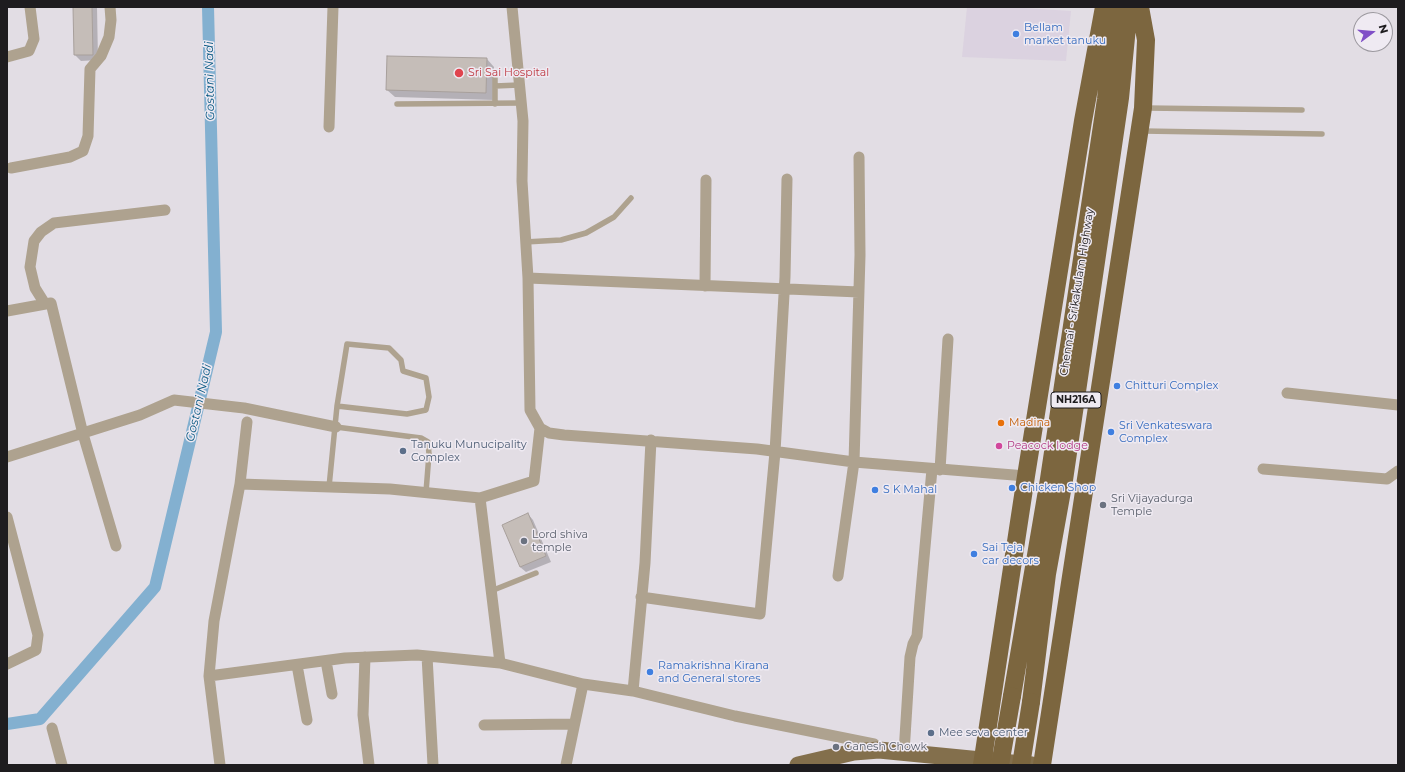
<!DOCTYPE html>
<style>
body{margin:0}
#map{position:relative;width:1405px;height:772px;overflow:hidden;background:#e2dde4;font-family:Montserrat,sans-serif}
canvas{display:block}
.frame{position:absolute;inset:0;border:8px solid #1e1c1f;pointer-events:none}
.north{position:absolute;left:1353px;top:12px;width:40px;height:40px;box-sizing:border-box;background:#efeaf2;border:1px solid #9b989e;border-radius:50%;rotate:74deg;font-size:11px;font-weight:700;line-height:16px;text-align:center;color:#1e1c1f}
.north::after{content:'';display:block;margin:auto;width:14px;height:18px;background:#804fc7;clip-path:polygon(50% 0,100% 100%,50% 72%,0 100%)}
</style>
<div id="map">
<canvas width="1405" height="772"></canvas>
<div class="frame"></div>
<div class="north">N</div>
</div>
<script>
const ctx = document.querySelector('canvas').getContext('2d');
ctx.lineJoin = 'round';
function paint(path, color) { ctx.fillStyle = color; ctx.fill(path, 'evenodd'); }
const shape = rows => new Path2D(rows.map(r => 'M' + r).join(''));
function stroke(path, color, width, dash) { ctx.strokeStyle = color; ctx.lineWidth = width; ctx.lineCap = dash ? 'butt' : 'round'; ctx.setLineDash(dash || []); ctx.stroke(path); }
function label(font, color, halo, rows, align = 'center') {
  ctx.font = font + ' Montserrat,sans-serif'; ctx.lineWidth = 3; ctx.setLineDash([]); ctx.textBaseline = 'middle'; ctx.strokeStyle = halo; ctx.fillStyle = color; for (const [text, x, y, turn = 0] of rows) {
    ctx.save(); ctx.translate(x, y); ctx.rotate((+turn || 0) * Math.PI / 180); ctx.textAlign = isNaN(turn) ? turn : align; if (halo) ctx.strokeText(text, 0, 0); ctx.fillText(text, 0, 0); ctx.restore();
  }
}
paint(shape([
 [967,7,1009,7,1071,11,1066,61,962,57]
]), '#dbd2e0');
paint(shape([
 [74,7,97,7,98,60,81,61,75,55],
 [487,59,494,67,494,100,395,97,387,90],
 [528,514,533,520,551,562,526,572,520,567]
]), '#0003');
stroke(shape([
 [7,724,40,719,155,587,216,332,208,7]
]), '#83b0d0', 12);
const building = shape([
 [73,7,92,7,93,55,74,55,73,7],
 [387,56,487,58,486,93,386,90,387,56],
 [528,513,546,556,520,567,502,525,528,513]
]);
paint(building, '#c5bdb8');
stroke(building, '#a79f9b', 1);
stroke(shape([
 [495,74,495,104],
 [495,86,519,85],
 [397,104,521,103],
 [1146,108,1302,110],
 [1143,131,1322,134],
 [525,242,561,240,586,233,614,217,631,198],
 [336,427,421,438,428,442,429,454,426,492],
 [329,487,337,406,347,344,389,348,401,360,403,371,426,378,429,397,426,410,407,414,337,406],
 [491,591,536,573]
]), '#aea28f', 5.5);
stroke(shape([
 [512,7,523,121,522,181,528,278,530,410,540,428,549,433,564,435,757,449,854,462,1026,476],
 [7,57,29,51,34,39,30,7],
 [329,127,333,7],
 [11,168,70,157,83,151,88,136,90,69,101,56,109,37,111,20,110,7],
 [528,278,859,292],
 [705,286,706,180],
 [45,304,35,288,30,267,34,241,41,232,54,223,165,210],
 [7,311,51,303,83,434,116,546],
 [1287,393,1398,405],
 [7,457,140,415,174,400,244,408,336,427],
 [1263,469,1387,479,1398,471],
 [940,470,948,339],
 [240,484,390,489,480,498,534,481,540,428],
 [480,498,500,663],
 [7,517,38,635,36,650,7,664],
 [838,576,854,462,860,255,859,157],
 [641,597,760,614,775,452,785,277,787,179],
 [427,656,433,765],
 [365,657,363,715,369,765],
 [326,661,332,694],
 [297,665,307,720],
 [209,676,345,658,417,655,500,663,583,684,633,691,735,716,874,744,879,749],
 [633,691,645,563,651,440],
 [484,725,574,724],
 [52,728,62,765],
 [904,753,910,657,913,644,917,636,932,469],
 [220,765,209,676,214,621,240,484,247,422],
 [566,765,583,684]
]), '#aea28f', 11);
stroke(shape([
 [798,765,854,752,879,750,1032,765]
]), '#836f4c', 17);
stroke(shape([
 [1012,696,1049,479,1106,99,1116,7],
 [1031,702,1047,574,1064,480,1120,98,1129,7],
 [982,765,1026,476,1083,121,1104,7],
 [1042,765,1143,108,1146,40,1140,7]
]), '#7c663f', 18);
stroke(shape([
 [1000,765,1012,696],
 [1021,765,1031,702]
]), '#7c663f', 18);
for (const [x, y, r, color] of [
 [1016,34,4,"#3f7fe0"],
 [459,73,5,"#e0444e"],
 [1117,386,4,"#3f7fe0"],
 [1001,423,4,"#e8710a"],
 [1111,432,4,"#3f7fe0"],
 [999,446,4,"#d1479c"],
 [403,451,4,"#5c6f8a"],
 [1012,488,4,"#3f7fe0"],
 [875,490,4,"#3f7fe0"],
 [1103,505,4,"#6b7280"],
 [524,541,4,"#6b7280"],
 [974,554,4,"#3f7fe0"],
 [650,672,4,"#3f7fe0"],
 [931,733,4,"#5c6f8a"],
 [836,747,4,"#6b7280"]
]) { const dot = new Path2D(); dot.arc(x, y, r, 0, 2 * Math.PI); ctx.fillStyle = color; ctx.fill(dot); stroke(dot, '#efeaf2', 1.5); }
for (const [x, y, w] of [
 [1076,400,50]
]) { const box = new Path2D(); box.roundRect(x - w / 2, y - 8, w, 16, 3); ctx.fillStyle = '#efeaf2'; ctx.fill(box); stroke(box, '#1e1c1f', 1); }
label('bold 10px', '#1e1c1f', null, [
 ["NH216A",1076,400]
]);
label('11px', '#366cbe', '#efeaf2', [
 ["Bellam",1024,28],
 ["market tanuku",1024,41],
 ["Chitturi Complex",1125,386],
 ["Sri Venkateswara",1119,426],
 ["Complex",1119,439],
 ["Chicken Shop",1020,488],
 ["S K Mahal",883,490],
 ["Sai Teja",982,548],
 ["car decors",982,561],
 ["Ramakrishna Kirana",658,666],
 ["and General stores",658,679]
], 'left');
label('11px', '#be3a42', '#efeaf2', [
 ["Sri Sai Hospital",468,73]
], 'left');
label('11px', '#1e1c1f', '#efeaf2', [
 ["Chennai - Srikakulam Highway",1077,292,-81]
]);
label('11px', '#c56008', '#efeaf2', [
 ["Madina",1009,423]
], 'left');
label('11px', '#4e5e75', '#efeaf2', [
 ["Tanuku Munucipality",411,445],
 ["Complex",411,458],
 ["Mee seva center",939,733]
], 'left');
label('11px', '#b23c85', '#efeaf2', [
 ["Peacock lodge",1007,446]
], 'left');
label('11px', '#5b616d', '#efeaf2', [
 ["Sri Vijayadurga",1111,499],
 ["Temple",1111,512],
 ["Lord shiva",532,535],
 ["temple",532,548],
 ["Ganesh Chowk",844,747]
], 'left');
label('italic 12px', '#075882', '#efeaf2', [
 ["Gostani Nadi",210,81,-91],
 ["Gostani Nadi",199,403,-77]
]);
</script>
